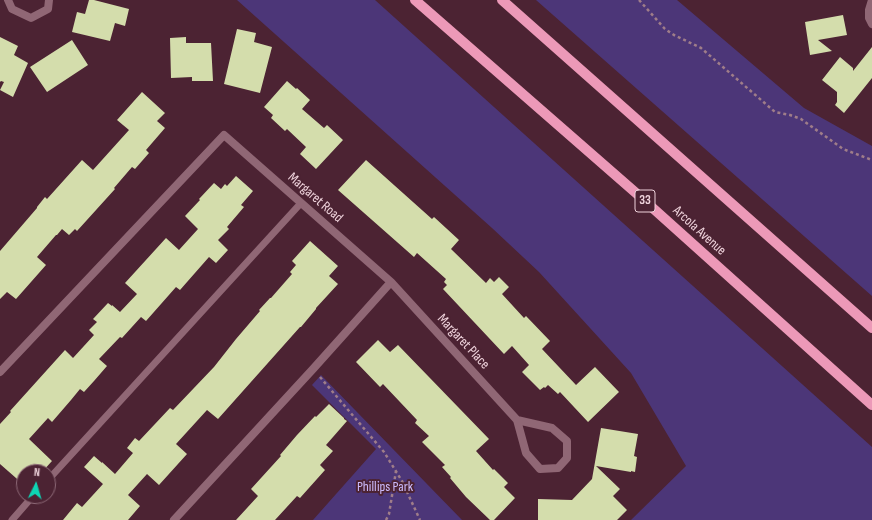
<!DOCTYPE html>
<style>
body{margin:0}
#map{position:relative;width:872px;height:520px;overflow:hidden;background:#4c2333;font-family:"Sofia Sans Condensed",sans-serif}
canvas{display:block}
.north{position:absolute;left:16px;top:464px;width:40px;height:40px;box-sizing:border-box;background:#4c2333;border:1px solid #8d6977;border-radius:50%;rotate:5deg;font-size:11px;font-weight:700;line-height:16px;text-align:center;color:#efd3dc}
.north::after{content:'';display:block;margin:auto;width:14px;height:18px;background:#0ed5b4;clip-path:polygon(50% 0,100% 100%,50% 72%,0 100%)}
</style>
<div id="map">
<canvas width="872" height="520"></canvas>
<div class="north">N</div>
</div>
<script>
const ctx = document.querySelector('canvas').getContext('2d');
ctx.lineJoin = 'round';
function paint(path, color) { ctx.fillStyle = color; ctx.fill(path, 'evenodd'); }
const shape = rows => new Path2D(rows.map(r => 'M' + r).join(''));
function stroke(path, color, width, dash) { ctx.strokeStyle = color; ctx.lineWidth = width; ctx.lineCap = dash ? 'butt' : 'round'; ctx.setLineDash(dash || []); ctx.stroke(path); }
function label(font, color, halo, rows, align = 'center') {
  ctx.font = font + ' "Sofia Sans Condensed",sans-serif'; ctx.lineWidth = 4; ctx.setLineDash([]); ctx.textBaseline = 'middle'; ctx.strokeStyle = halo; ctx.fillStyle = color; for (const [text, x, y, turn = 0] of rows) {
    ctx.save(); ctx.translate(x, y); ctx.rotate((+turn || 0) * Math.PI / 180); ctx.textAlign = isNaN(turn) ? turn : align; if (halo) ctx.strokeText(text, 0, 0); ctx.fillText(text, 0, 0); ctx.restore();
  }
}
paint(shape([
 [237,0,375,0,872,447,872,520,631,520,686,466,631,373,539,272,492,228],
 [536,0,677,0,804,108,872,146,872,296],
 [321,375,462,520,313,520,376,449,312,385]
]), '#4c3678');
paint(shape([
 [89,0,94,0,129,9,125,26,115,23,110,41,72,32,77,12,85,14],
 [843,15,847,35,818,40,832,51,810,55,805,22],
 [237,29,256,33,254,42,272,47,260,93,224,84],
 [0,37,18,46,14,55,28,63,13,97,0,90,4,82,1,81,0,82],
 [186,37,186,43,211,43,213,81,192,81,192,77,171,78,170,38],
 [72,40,88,65,47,92,30,67],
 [872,47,872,78,844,113,835,105,837,102,837,92,822,80,840,57,853,68,853,71],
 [287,81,296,89,297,88,310,100,302,109,324,128,327,125,343,140,316,169,300,154,306,147,287,129,285,131,271,118,273,115,264,107],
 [142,92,165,113,157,121,165,128,146,150,149,153,135,169,132,167,114,188,115,189,77,231,75,229,69,235,62,229,57,235,56,235,37,257,46,265,16,299,7,292,0,299,0,251,37,208,37,207,45,197,47,199,82,160,93,170,129,130,117,120],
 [366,160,432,219,434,217,459,240,451,249,486,283,490,278,494,282,499,277,509,287,502,294,524,318,526,316,550,341,542,349,576,385,595,367,619,392,588,422,560,392,558,394,548,385,545,388,544,387,540,390,522,372,529,365,512,346,504,354,443,289,447,285,444,282,446,279,417,253,414,257,338,190],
 [236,176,253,191,241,205,244,207,227,227,229,229,218,240,228,250,216,263,209,257,180,290,176,287,146,321,141,317,122,338,120,337,99,359,107,366,94,381,84,392,80,389,71,400,52,422,48,418,29,439,52,461,42,472,24,472,24,485,0,464,0,424,11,412,10,411,65,350,73,358,94,335,89,330,97,322,93,319,108,303,112,306,112,305,120,312,137,294,125,283,166,238,179,250,198,229,185,216,200,200,199,199,214,183,221,189,225,184,227,186],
 [310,241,338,266,329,276,338,284,316,308,316,309,301,327,300,327,218,419,207,410,176,444,187,454,159,485,147,474,128,495,140,506,128,520,63,520,77,503,82,507,103,484,84,467,94,456,102,463,102,462,115,474,133,453,127,448,135,438,139,441,170,408,173,410,214,367,236,339,260,311,259,310,270,298,271,298,292,274,290,272,296,265,292,261],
 [378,340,390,352,398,345,489,439,476,451,493,470,494,469,508,483,504,487,515,498,494,520,490,520,466,497,450,478,451,477,442,467,445,465,422,442,429,436,415,423,417,420,383,384,380,387,356,362],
 [329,404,344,418,344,419,347,421,326,445,333,451,320,465,325,470,300,498,297,496,275,520,236,520,258,496,251,489,281,456,280,455,297,435,315,416,316,417],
 [601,428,638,434,634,456,637,457,635,472,631,471,631,472,596,466,620,489,613,496,627,510,617,520,538,520,538,499,572,500,592,479]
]), '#d4ddac');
stroke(shape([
 [639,0,665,29,674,35,701,48,775,112,790,115,801,119,843,149,872,160],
 [320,377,384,452,402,481,420,520],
 [386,520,389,514,396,471]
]), '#9f7d89', 2.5, [3, 3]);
stroke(shape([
 [48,480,301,203],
 [12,520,33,496]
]), '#906775', 7);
stroke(shape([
 [8,0,12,9,31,18,48,9,49,0],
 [872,0,869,10,869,18,872,24],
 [391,282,517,420,526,453,540,469,558,468,567,458,567,441,552,428,517,420],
 [0,372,224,135,391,282,313,369,174,520]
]), '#906775', 8);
stroke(shape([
 [415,0,636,193,872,405],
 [502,0,872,328]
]), '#ec99b8', 10);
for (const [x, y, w] of [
 [645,201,20]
]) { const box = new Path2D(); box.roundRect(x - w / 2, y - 11, w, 22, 3); ctx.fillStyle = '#4c2333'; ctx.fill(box); stroke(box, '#efd3dc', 1); }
label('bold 13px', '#efd3dc', null, [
 ["33",645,201]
]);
label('14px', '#efd3dc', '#4c2333', [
 ["Margaret Road",315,198,41],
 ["Arcola Avenue",699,231,42],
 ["Margaret Place",463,342,47]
]);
label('14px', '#cdbcfe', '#4c2333', [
 ["Phillips Park",385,487]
]);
</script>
